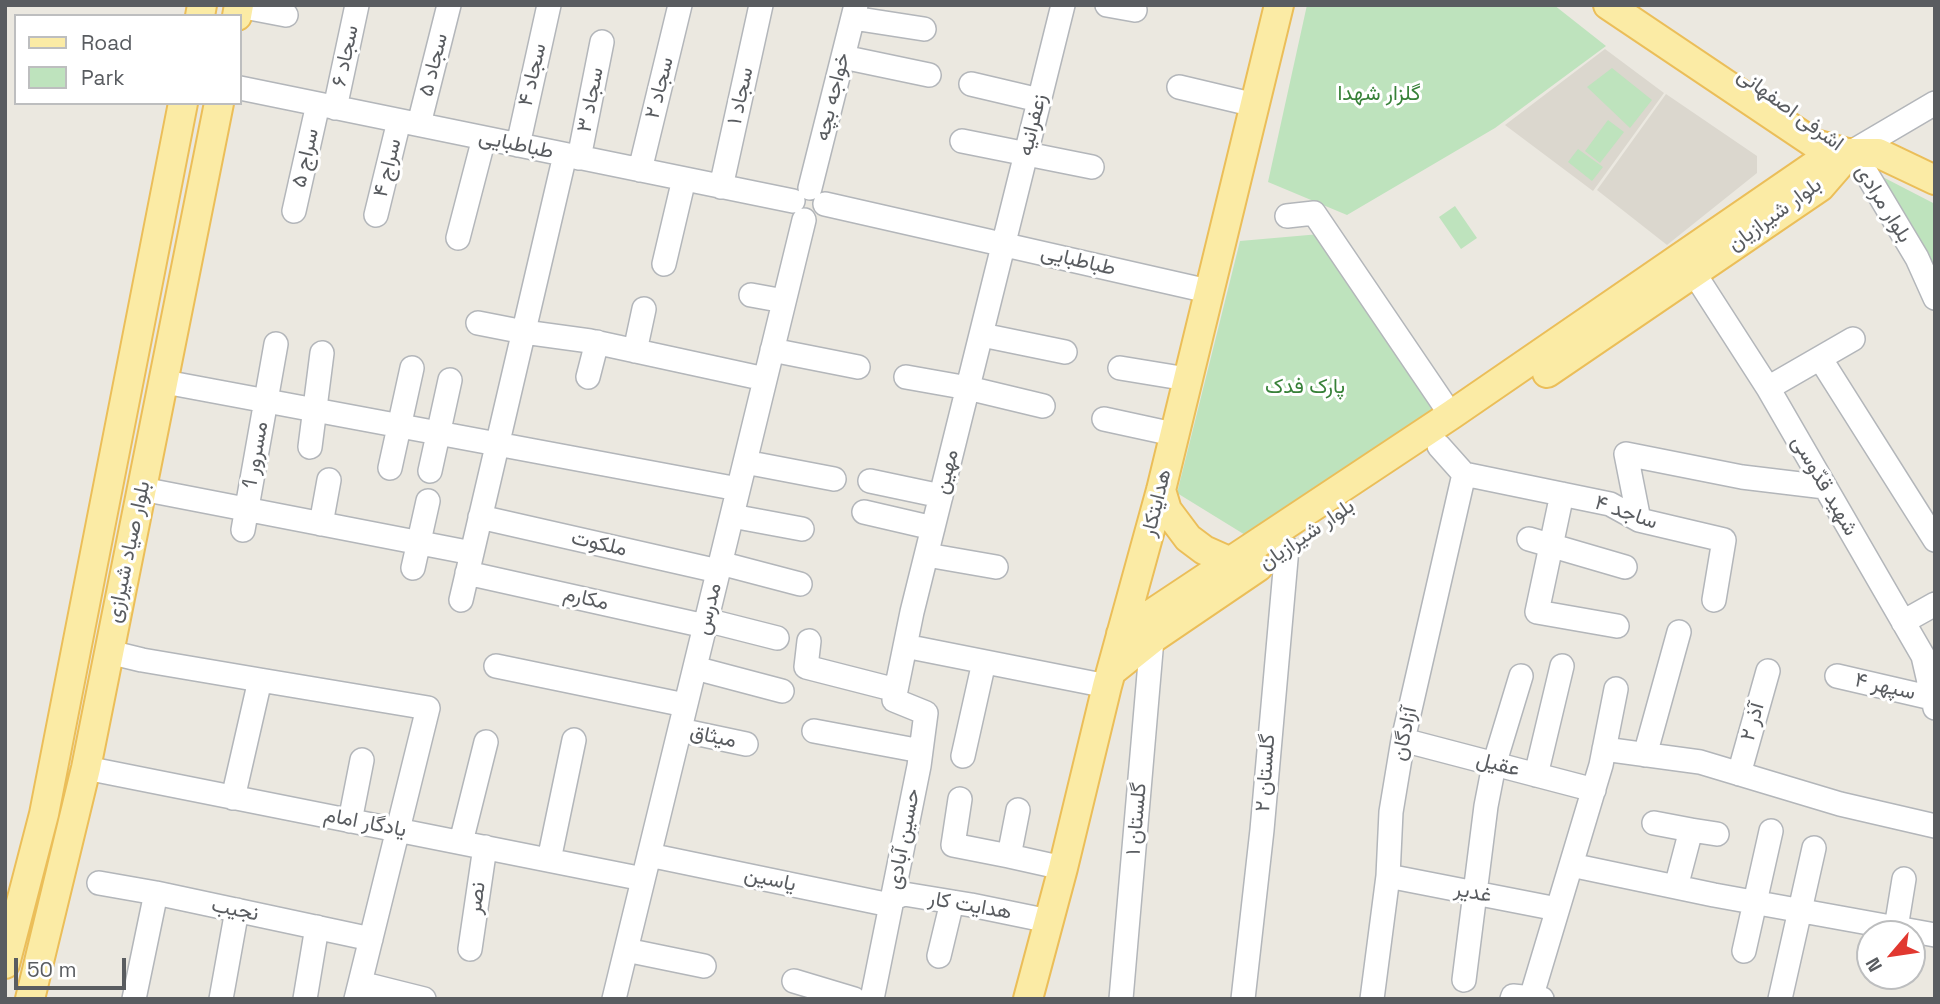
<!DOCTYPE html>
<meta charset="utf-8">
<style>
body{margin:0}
#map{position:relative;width:1940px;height:1004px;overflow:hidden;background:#ebe8e0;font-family:"Space Grotesk",sans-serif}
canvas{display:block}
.frame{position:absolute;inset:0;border:7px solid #595c60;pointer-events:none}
.legend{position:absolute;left:14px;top:14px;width:228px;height:91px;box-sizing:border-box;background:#fff;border:2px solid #bdbebf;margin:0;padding:9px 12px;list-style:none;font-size:21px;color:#595c60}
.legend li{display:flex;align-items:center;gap:14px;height:35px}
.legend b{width:35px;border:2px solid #bdbebf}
.north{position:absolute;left:1856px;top:920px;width:70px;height:70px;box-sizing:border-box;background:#fff;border:2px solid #bdbebf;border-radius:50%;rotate:241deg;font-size:19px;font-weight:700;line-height:28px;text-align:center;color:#595c60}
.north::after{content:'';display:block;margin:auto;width:24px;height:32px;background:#e13830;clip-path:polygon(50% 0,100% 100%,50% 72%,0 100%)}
.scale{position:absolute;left:14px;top:958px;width:112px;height:32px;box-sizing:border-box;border:4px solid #595c60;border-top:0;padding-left:9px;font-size:21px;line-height:24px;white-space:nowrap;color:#595c60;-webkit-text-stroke:5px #fff;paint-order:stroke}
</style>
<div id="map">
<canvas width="1940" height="1004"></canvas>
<div class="frame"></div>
<ul class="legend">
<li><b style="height:9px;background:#fbeba5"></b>Road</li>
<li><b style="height:19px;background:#bee3bd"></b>Park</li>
</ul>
<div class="north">N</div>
<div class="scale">50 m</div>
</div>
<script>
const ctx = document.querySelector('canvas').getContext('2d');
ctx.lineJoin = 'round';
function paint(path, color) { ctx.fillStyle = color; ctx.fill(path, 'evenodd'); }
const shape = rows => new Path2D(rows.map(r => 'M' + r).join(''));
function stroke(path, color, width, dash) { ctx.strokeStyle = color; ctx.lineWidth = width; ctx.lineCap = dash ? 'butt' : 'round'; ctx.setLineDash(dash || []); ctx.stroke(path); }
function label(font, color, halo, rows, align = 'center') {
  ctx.font = font + ' "Space Grotesk",Vazirmatn,sans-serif'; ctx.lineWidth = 6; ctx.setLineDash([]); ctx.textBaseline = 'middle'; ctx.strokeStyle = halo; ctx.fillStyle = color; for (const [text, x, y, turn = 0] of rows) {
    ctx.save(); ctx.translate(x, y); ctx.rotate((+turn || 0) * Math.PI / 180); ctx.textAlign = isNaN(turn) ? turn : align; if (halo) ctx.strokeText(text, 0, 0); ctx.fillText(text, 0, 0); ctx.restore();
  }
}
paint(shape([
 [1605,49,1664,93,1593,191,1505,125],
 [1666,94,1757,156,1757,173,1667,245,1597,190]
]), '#dbd7ce');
paint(shape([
 [1307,5,1480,5,1483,7,1485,5,1554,5,1606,46,1495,128,1347,215,1268,182],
 [1612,68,1652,100,1630,128,1587,87],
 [1608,120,1624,132,1600,163,1585,151],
 [1578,149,1603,167,1592,181,1568,162],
 [1875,173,1935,204,1935,274],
 [1455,206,1477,238,1461,249,1439,217],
 [1320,234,1440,410,1255,541,1177,493,1240,241]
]), '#bee3bd');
const minor = shape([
 [1107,5,1135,10],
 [239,6,286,15],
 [853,18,924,29],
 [843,57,929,75],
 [971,84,1039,100],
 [1179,87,1255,105],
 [240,88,793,201],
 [335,108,357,5],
 [419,124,449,5],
 [962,141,1092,167],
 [518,145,549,5],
 [1850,153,1865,171,1917,258,1935,298],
 [1850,153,1935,103],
 [579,158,602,42],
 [640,170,680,5],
 [721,187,761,5],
 [810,188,856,5],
 [825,204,1208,291],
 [294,211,318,104],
 [376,215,399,121],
 [1287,216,1314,213,1451,415],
 [458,238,484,138],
 [664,264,684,179],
 [1694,273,1768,388,1923,656,1935,708],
 [751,295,784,301],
 [478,323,524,332,590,341,765,379],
 [982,335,1065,352],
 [772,350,858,367],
 [635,351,644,309],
 [1820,358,1935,540],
 [1120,368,1187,379],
 [588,377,597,342],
 [906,377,968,388,1043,406],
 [165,382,738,489],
 [1768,388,1853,339],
 [1104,419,1173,434],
 [1439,446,1464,474,1610,504,1639,520,1724,540,1714,600],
 [310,447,322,353],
 [745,462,834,479],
 [390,468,412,368],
 [430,471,450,380],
 [870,481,941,496],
 [142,489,472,553],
 [1562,494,1537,612,1617,626],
 [864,512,933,528],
 [732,516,802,529],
 [480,517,718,571],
 [1639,520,1626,454,1742,477,1825,487],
 [321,524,329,480],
 [243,530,276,344],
 [1529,539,1625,567],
 [927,555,996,567],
 [720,563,800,584],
 [413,568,428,501],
 [467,573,705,626],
 [461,600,565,155],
 [706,620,777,638],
 [1903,622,1935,604],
 [809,641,806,667,896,690],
 [905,646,1107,686],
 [109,652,142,660,260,680],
 [496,666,685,705],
 [695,668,782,691],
 [1837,676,1932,698],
 [680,730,746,744],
 [814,731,921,751],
 [1403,740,1594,790],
 [1604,749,1700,762,1840,804,1935,826],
 [1645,755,1679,632],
 [963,756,984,662],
 [86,768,643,879],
 [1739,774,1768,671],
 [1536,775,1562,666],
 [233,798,260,680,428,708,356,999],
 [960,799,953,845,1009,856],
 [1018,810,1009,856,1063,868],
 [350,821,362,760],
 [1654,823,1691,830,1676,887],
 [1691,830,1717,834],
 [461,842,486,742],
 [649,855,890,905],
 [549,860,574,740],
 [1571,865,1714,895,1935,935],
 [1388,876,1557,909],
 [99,883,156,893,371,939],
 [892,899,904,894,971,905,1049,921],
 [1896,928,1904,879],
 [470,949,485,847],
 [626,950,704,966],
 [1744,951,1771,831],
 [939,956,952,902],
 [1464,980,1486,806,1494,765,1521,676],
 [794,981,854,999],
 [360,983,424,999],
 [1531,998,1601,765,1616,689],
 [134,999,156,893],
 [221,999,237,910],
 [305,999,317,927],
 [614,999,804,220],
 [872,999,919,766,926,713,894,700,912,612,1063,5],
 [1121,999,1152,639],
 [1243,999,1262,830,1287,548],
 [1372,999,1388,876,1391,812,1403,740,1464,474],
 [1512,999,1513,996,1542,999],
 [1780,999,1814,848]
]);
const major = shape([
 [1608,5,1815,144,1854,155],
 [200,16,202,5],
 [237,16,239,5],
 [1547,373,1820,187,1846,157],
 [1161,490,1167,510,1188,538,1204,550,1231,562],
 [1121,634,1451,415,1812,167,1850,153,1878,153,1935,180],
 [1112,671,1152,639,1258,567],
 [5,964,44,814,183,103],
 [30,999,86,768,219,103],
 [1028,999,1063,868,1107,686,1161,490,1279,5]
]);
stroke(minor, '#b3b6ba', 26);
stroke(major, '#ebbe59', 32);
stroke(minor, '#fff', 23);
stroke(major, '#fbeba5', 28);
label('21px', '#595c60', '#fff', [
 ["سجاد ۶",346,56,-78],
 ["سجاد ۵",434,65,-76],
 ["سجاد ۴",533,75,-77],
 ["سجاد ۲",660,88,-76],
 ["سجاد ۱",741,96,-78],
 ["خواجه بچه",833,97,-76],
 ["سجاد ۳",591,100,-79],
 ["اشرفی اصفهانی",1790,110,36],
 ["زعفرانیه",1033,125,-76],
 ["طباطبایی",516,145,12],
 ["سراج ۵",306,158,-77],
 ["سراج ۴",388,168,-76],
 ["بلوار مرادی",1883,204,58],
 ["بلوار شیرازیان",1775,215,-36],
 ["طباطبایی",1078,261,13],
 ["مسرور 1",256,455,-80],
 ["مهین",947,472,-76],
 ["شهید قدّوسی",1824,486,60],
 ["هدایتکار",1157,503,-76],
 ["ساجد ۴",1626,513,19],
 ["بلوار شیرازیان",1307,535,-34],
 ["ملکوت",599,544,13],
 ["بلوار صیاد شیرازی",129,552,-78],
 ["مکارم",586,599,13],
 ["مدرس",709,609,-76],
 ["سپهر ۴",1885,687,13],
 ["آذر ۲",1753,722,-74],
 ["آزادگان",1405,734,-78],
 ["میثاق",713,737,12],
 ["عقیل",1498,765,14],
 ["گلستان ۲",1266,773,-86],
 ["گلستان ۱",1137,819,-85],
 ["یادگار امام",365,823,11],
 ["حسین آبادی",904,839,-79],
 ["یاسین",770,880,12],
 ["غدیر",1473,893,11],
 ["نصر",477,898,-82],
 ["هدایت کار",970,906,10],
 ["نجیب",235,910,12]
]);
label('21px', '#378138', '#fff', [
 ["گلزار شهدا",1379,94],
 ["پارک فدک",1305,387]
]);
</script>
